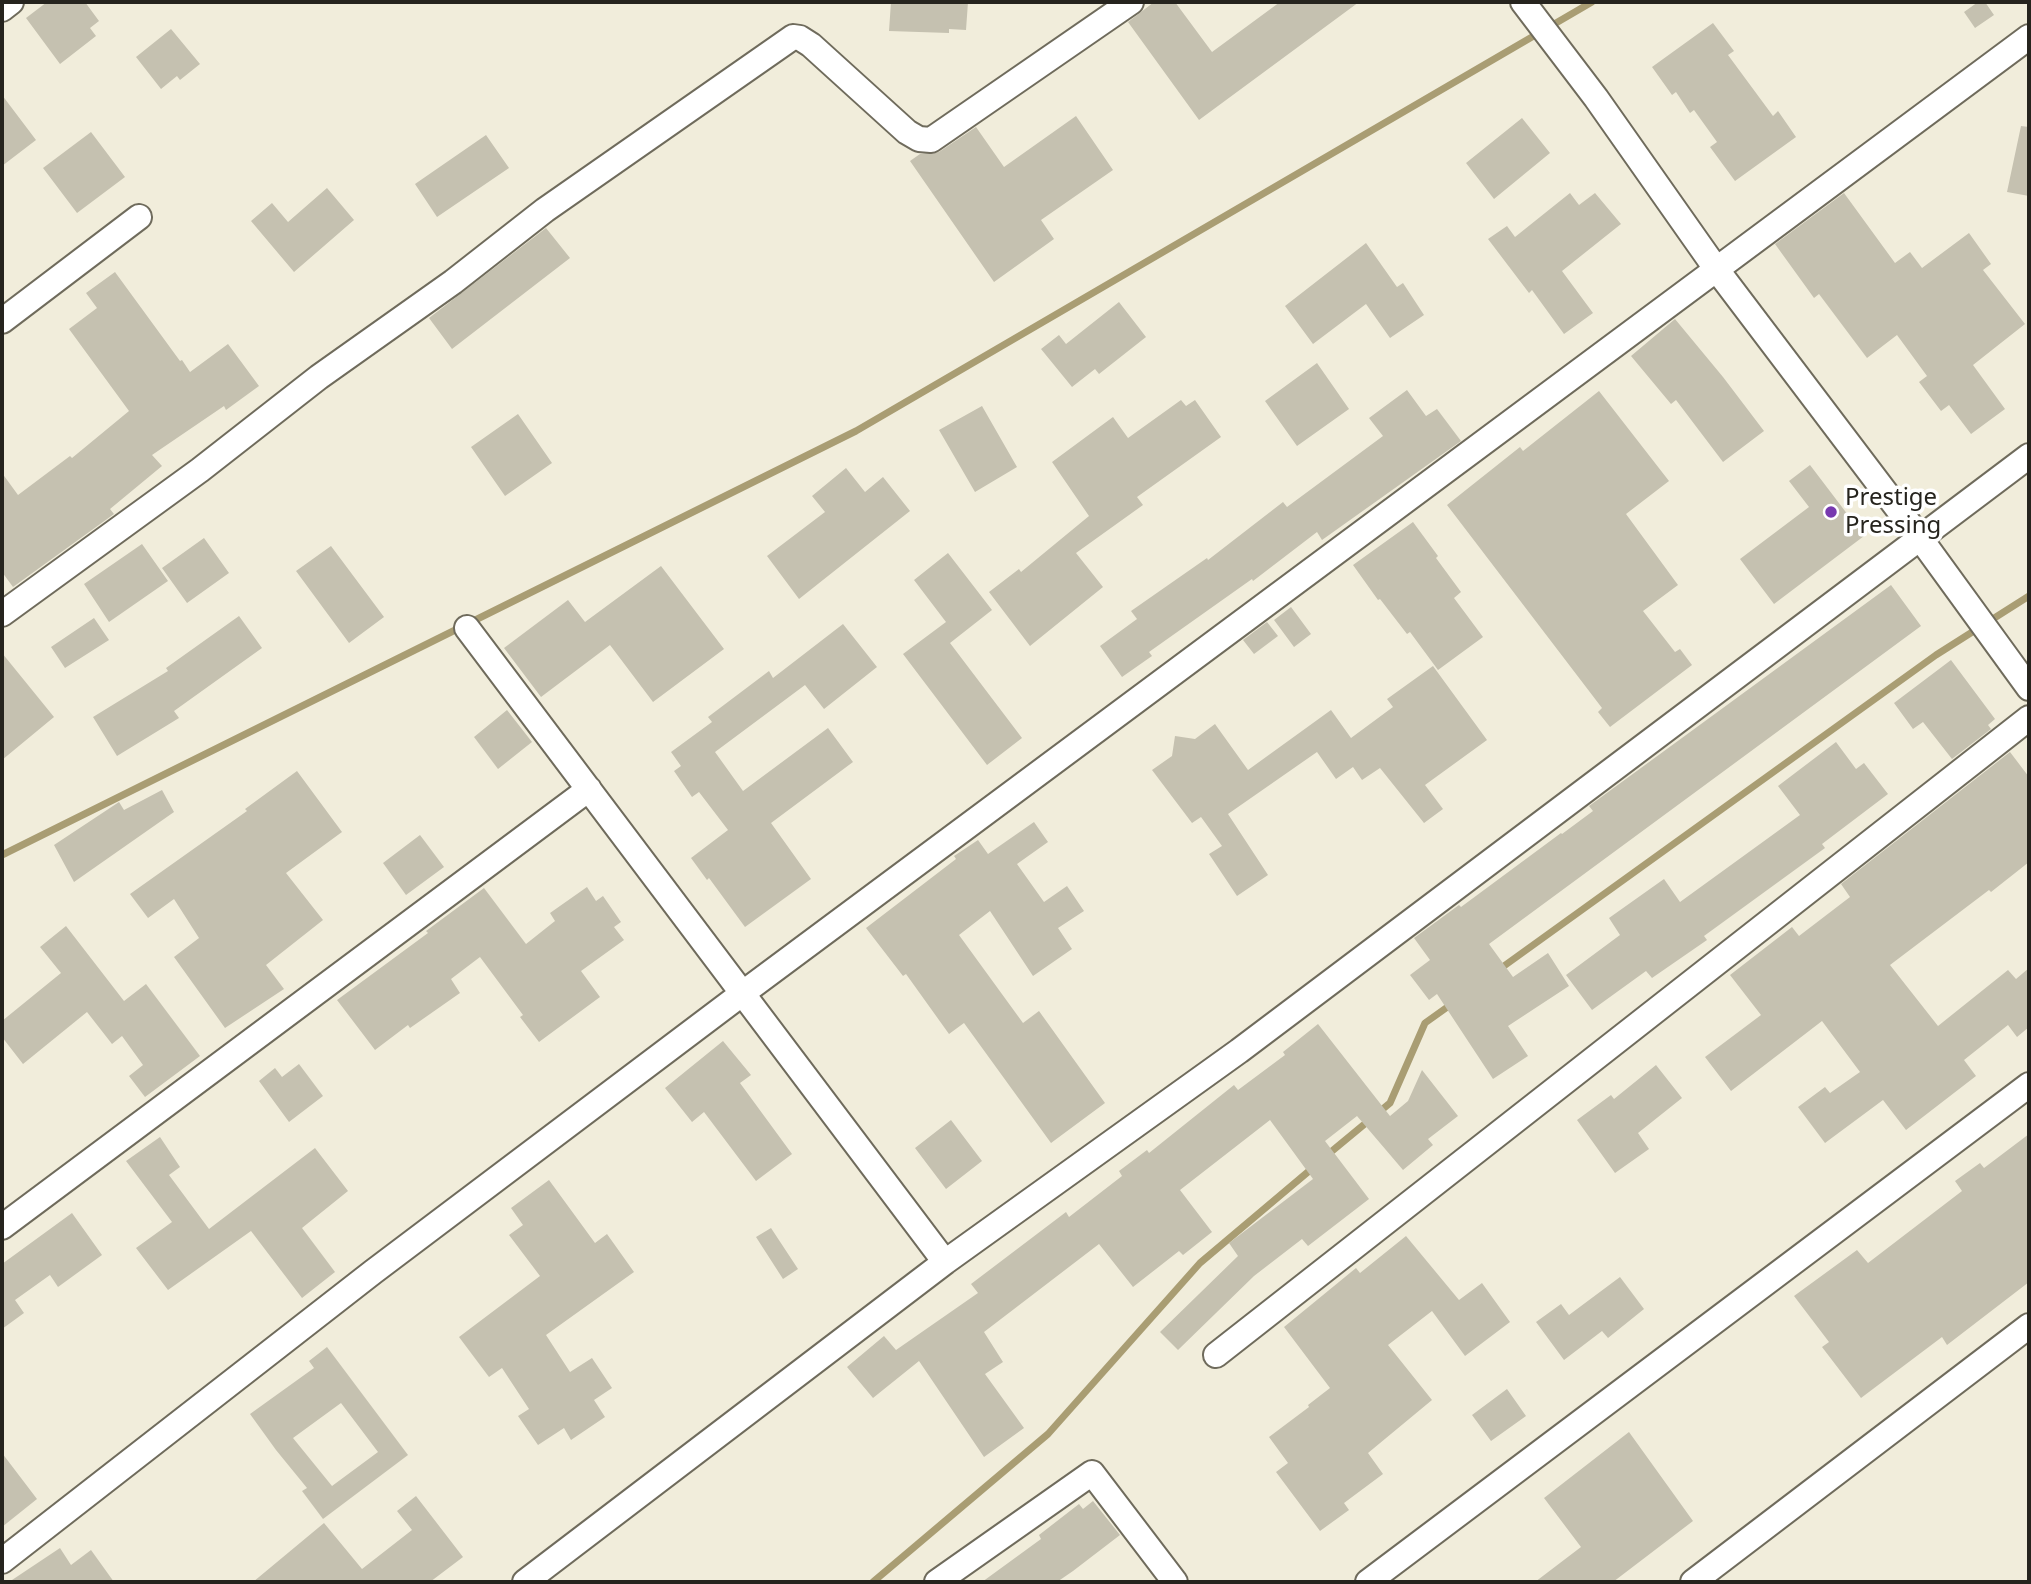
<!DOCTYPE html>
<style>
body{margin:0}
#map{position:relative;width:2031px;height:1584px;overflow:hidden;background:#f1eddb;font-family:"Noto Sans",sans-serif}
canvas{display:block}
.frame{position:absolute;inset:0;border:4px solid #26241e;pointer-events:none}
</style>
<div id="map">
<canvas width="2031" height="1584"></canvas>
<div class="frame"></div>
</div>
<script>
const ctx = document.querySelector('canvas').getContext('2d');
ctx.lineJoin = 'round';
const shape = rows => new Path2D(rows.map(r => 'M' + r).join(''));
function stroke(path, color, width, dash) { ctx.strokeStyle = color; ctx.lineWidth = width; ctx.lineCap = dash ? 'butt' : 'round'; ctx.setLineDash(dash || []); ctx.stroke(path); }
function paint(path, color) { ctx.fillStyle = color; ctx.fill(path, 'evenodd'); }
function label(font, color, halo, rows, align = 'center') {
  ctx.font = font + ' "Noto Sans",sans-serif'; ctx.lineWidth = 7; ctx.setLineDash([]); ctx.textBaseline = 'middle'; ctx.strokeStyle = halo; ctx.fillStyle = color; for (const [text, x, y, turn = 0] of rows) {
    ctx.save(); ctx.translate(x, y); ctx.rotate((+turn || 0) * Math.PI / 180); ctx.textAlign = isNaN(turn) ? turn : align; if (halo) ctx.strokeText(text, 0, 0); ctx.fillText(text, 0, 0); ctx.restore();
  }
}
stroke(shape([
 [2,855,856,431,1592,2],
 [1497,971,1936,655,2029,596],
 [1326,1156,1390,1103,1425,1023,1453,1003],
 [873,1582,1048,1434,1200,1263,1315,1166]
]), '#a99d73', 7);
paint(shape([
 [47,2,85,2,99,21,90,28,96,36,60,64,26,18],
 [891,2,968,2,966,30,949,29,949,33,889,31],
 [1154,2,1175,2,1212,52,1280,2,1359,2,1199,120,1128,22],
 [1978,2,1985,2,1994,15,1975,28,1964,12],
 [1713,23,1734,51,1728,55,1773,116,1778,111,1796,137,1735,181,1710,147,1717,142,1694,110,1690,113,1676,92,1672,95,1652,67],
 [171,29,200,64,180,80,177,76,161,89,136,57],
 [2,95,36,140,2,166],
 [1076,116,1113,170,1041,220,1054,239,994,282,910,161,920,154,939,152,976,127,1004,167],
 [1522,118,1550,153,1494,199,1466,163],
 [2021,126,2029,127,2029,196,2007,192],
 [91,132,125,177,77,213,43,168],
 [486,135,509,168,437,217,415,184],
 [327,188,354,220,294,272,251,221,272,203,288,222],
 [1570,193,1579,205,1595,193,1621,224,1562,271,1593,313,1564,334,1532,290,1529,293,1488,239,1507,226,1515,237],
 [1844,193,1895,263,1910,252,1922,268,1969,233,1991,264,1983,270,2025,324,1973,365,2005,409,1971,434,1949,405,1941,411,1919,382,1927,376,1897,335,1867,358,1819,294,1814,298,1775,244],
 [546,228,570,258,452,349,429,318],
 [1366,243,1397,287,1403,283,1424,315,1390,338,1366,304,1313,344,1285,306],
 [115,272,180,361,182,360,190,372,228,344,259,386,226,410,224,406,152,455,162,466,110,509,114,514,13,587,2,572,2,473,18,495,70,456,72,458,129,411,69,329,97,308,86,293],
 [1119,302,1146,337,1099,374,1095,369,1072,387,1041,349,1059,335,1066,344],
 [1675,319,1723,377,1764,431,1723,462,1676,400,1671,404,1631,356],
 [1317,363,1349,409,1297,446,1265,401],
 [1407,390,1426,416,1437,409,1461,441,1322,540,1317,532,1253,581,1252,579,1149,652,1152,656,1122,677,1100,646,1137,619,1131,611,1207,558,1208,560,1283,502,1287,507,1383,436,1369,418],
 [1599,391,1669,481,1626,514,1678,585,1643,611,1675,652,1680,649,1692,665,1610,727,1598,712,1602,708,1447,505,1520,447,1523,451],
 [1181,400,1186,406,1195,400,1221,437,1137,497,1143,505,1076,553,1103,587,1030,646,989,592,1019,569,1021,572,1089,516,1052,462,1113,417,1128,438],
 [982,406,1017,467,975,492,939,430],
 [518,414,552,463,505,496,471,447],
 [1810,465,1864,536,1774,604,1740,559,1809,507,1789,481],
 [846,468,865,492,883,477,910,511,799,599,767,556,825,512,812,496],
 [1413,522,1438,556,1436,558,1461,592,1454,598,1483,637,1438,670,1410,632,1407,634,1380,599,1378,600,1353,565],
 [204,538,229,573,187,603,162,568],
 [142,544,168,581,109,622,84,584],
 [331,546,384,617,349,643,296,571],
 [948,553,992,610,950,643,1022,738,987,765,903,654,946,622,914,580],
 [661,566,724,649,653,702,610,645,541,697,504,648,568,600,585,622],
 [1891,585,1921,626,1489,944,1513,977,1548,953,1569,986,1508,1026,1528,1056,1493,1079,1437,994,1429,1000,1410,975,1430,960,1414,938,1459,905,1461,907,1561,833,1562,834,1593,811,1589,806],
 [1291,607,1311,634,1294,647,1274,620],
 [239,616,262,648,174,711,179,718,117,756,93,717,168,671,166,668],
 [94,618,109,640,65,668,51,647],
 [1267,622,1278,636,1254,654,1243,640],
 [843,624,877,667,824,709,805,685,715,752,743,791,828,728,853,762,771,823,811,879,745,927,709,878,707,880,691,858,728,830,699,792,692,797,674,771,681,766,671,752,712,722,708,717,769,671,773,678],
 [2,653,54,717,2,760],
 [1951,660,1995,719,1988,725,1991,729,1952,759,1923,722,1913,729,1894,703],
 [1433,666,1487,740,1425,785,1443,809,1424,823,1380,768,1362,780,1353,767,1336,779,1317,752,1228,814,1268,875,1237,896,1209,854,1222,846,1201,817,1192,823,1152,770,1172,756,1175,736,1195,739,1215,724,1248,770,1331,710,1351,738,1393,707,1387,699],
 [507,710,532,742,498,769,474,737],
 [1836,742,1856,769,1864,763,1888,794,1822,844,1825,848,1704,936,1707,940,1652,978,1646,971,1592,1010,1566,975,1620,935,1609,918,1664,879,1680,902,1800,815,1778,786],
 [2010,752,2029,777,2029,862,1991,892,1989,890,1890,965,1938,1026,2008,970,2016,979,2029,968,2029,1027,2017,1037,2008,1025,1964,1060,1976,1076,1906,1130,1883,1100,1825,1143,1798,1107,1825,1087,1830,1093,1860,1072,1822,1021,1731,1091,1705,1057,1761,1015,1730,975,1792,927,1799,936,1850,897,1841,884],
 [297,771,342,832,286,873,323,920,266,965,284,989,225,1028,174,957,199,938,174,899,148,918,130,894,247,811,245,809],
 [162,790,174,812,74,882,54,845,119,802,124,810],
 [1034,822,1048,842,1017,864,1044,902,1067,886,1084,911,1058,928,1072,949,1033,976,990,911,959,935,1023,1023,1039,1011,1105,1103,1051,1143,964,1023,949,1034,906,974,903,976,866,928,956,859,954,856,978,840,988,854],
 [420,835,444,867,406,895,383,863],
 [587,887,596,901,603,896,621,922,614,927,624,940,581,971,600,997,539,1042,520,1017,523,1015,480,957,451,979,460,993,410,1028,408,1025,375,1050,337,1000,428,933,426,931,484,888,526,944,555,921,550,913],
 [66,926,124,1001,146,984,200,1056,145,1097,129,1076,143,1065,122,1036,112,1044,87,1012,23,1064,2,1037,2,1021,61,973,40,947],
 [1318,1024,1390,1116,1408,1101,1422,1070,1458,1116,1428,1139,1433,1145,1403,1170,1357,1116,1325,1141,1369,1199,1308,1246,1302,1239,1254,1276,1178,1350,1160,1332,1238,1256,1229,1243,1313,1179,1270,1120,1180,1190,1212,1232,1183,1255,1179,1251,1133,1287,1099,1244,984,1332,1003,1362,985,1374,1024,1428,984,1457,919,1361,873,1398,847,1367,884,1336,896,1350,978,1293,971,1284,1066,1212,1069,1217,1122,1176,1119,1171,1147,1150,1149,1153,1234,1085,1238,1090,1285,1055,1283,1052],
 [723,1041,751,1075,740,1083,792,1154,756,1181,704,1112,692,1122,665,1088],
 [299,1064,323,1096,289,1122,259,1081,275,1068,282,1077],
 [1656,1065,1682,1098,1638,1133,1649,1149,1615,1173,1577,1120,1611,1095,1614,1099],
 [951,1120,982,1161,946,1189,915,1148],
 [2029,1134,2029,1282,1947,1345,1942,1337,1861,1398,1822,1347,1829,1342,1794,1296,1857,1250,1868,1263,1962,1191,1955,1181,1980,1163,1984,1168],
 [160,1137,180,1167,169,1175,209,1229,315,1148,348,1191,302,1228,335,1272,302,1298,251,1231,168,1290,136,1248,172,1222,126,1161],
 [549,1180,595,1243,607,1234,634,1272,546,1335,570,1372,592,1358,612,1388,594,1400,605,1417,571,1440,564,1428,538,1445,518,1416,529,1409,502,1368,489,1377,459,1337,540,1276,509,1235,523,1225,511,1208],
 [72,1213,102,1255,58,1287,50,1275,15,1300,24,1313,2,1329,2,1264],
 [771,1228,798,1269,783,1279,756,1237],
 [1406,1236,1459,1300,1482,1283,1510,1322,1465,1356,1432,1311,1388,1345,1432,1400,1368,1453,1383,1474,1344,1503,1349,1510,1320,1531,1276,1472,1288,1463,1269,1437,1309,1407,1308,1405,1330,1388,1284,1327,1356,1268,1360,1273],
 [1620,1277,1644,1309,1608,1338,1602,1331,1564,1360,1536,1322,1561,1304,1569,1315],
 [327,1347,408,1455,323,1519,302,1491,307,1488,276,1450,250,1414,314,1368,309,1361],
 [341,1403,378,1452,332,1486,293,1438],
 [1507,1389,1526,1416,1491,1441,1472,1415],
 [1629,1432,1693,1521,1613,1582,1535,1582,1581,1547,1544,1498],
 [2,1453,37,1499,2,1527],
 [416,1496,463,1557,430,1582,253,1582,324,1523,362,1569,412,1530,397,1511],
 [1093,1501,1120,1535,1073,1571,1057,1582,982,1582,1041,1539,1039,1535,1079,1504,1083,1509],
 [60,1548,71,1565,91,1550,114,1582,9,1582]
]), '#c5c1b0');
const street = shape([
 [1523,2,1596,98,1717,270,1920,538,2029,688],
 [2,9,11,2],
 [2,321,139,217],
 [2,614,200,470,319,377,453,282,545,210,793,37,800,38,811,45,907,132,919,139,931,140,1131,2],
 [467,628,945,1262,1239,1051,2029,456],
 [2,1227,589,789],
 [1216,1355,2029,718],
 [2,1561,373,1272,743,993,2029,37],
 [525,1582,945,1262],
 [937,1582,1092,1473,1175,1582],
 [1368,1582,2029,1085],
 [1693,1582,2029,1326]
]);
stroke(street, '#6f6b5c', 28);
stroke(street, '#fff', 24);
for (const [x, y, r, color] of [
 [1831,512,7,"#7739af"]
]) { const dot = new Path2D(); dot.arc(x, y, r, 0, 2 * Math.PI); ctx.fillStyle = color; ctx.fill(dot); stroke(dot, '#fff', 2.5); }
label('24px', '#26241e', '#fff', [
 ["Prestige",1845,498],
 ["Pressing",1845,526]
], 'left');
</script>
